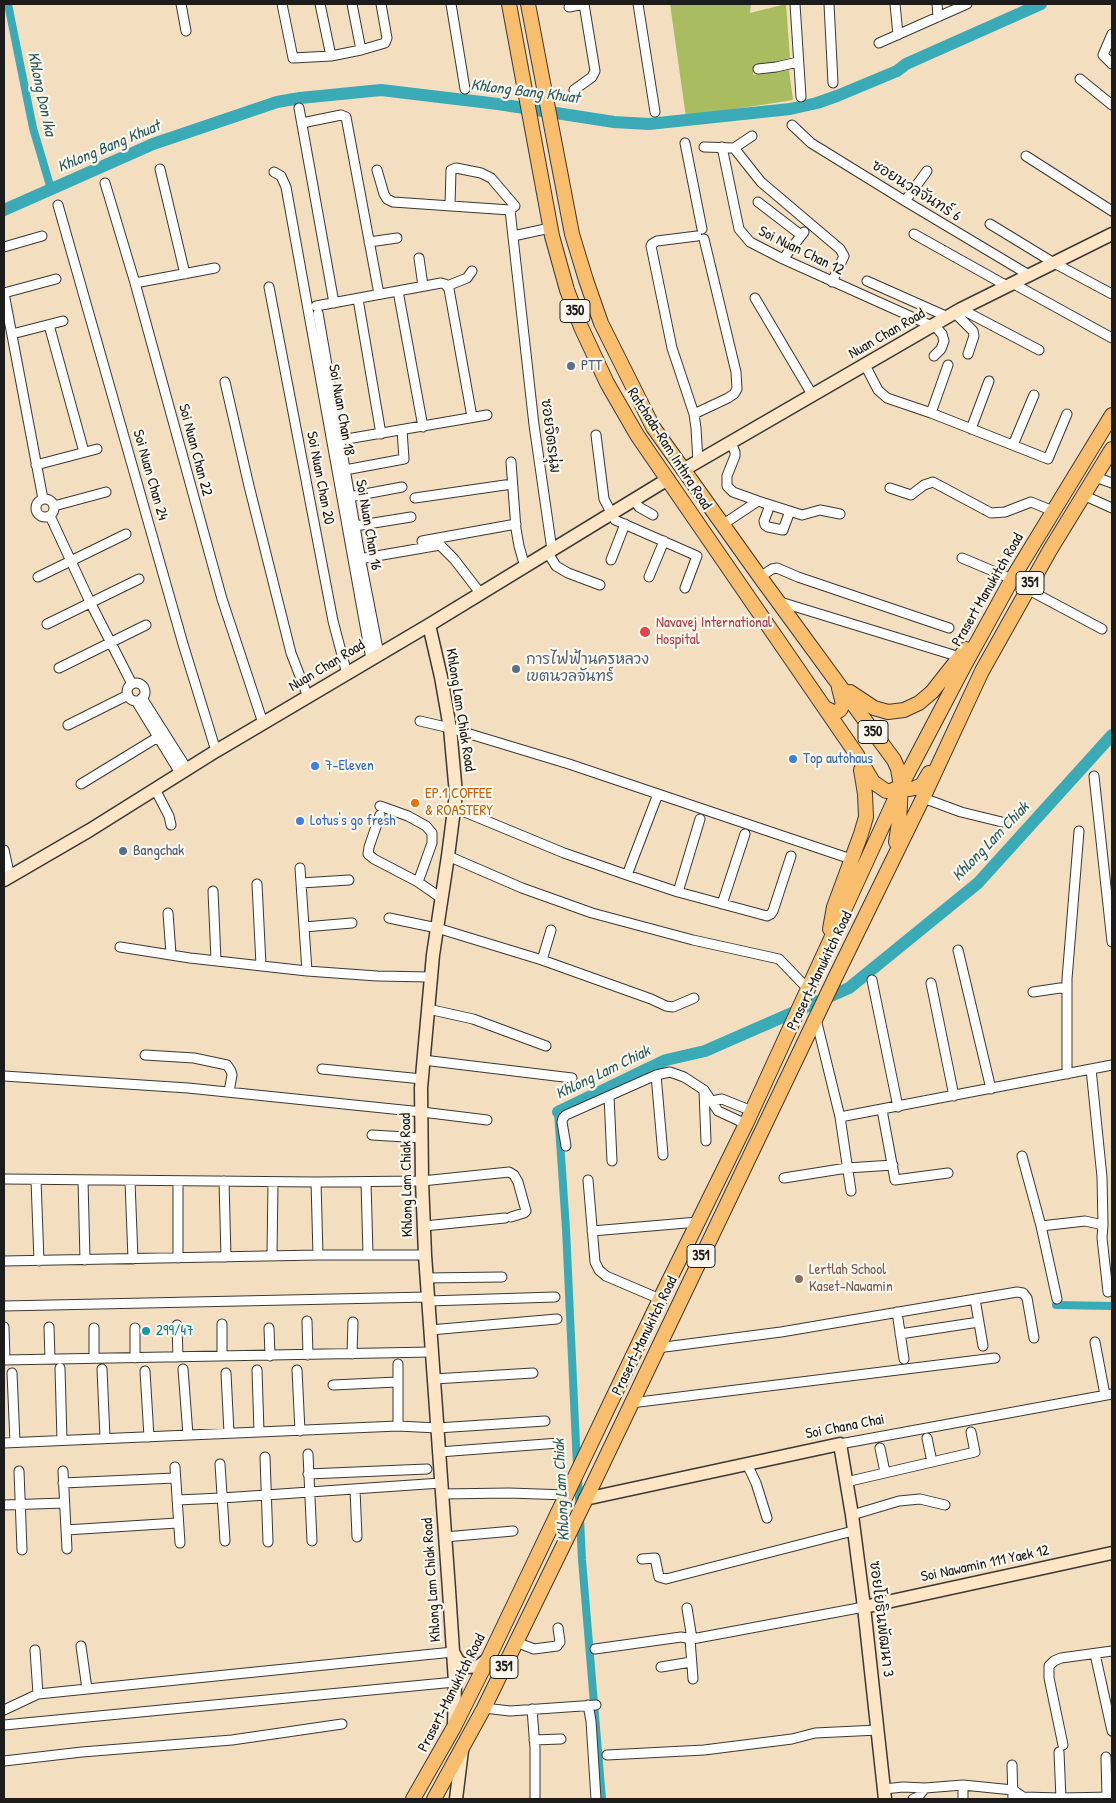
<!DOCTYPE html>
<meta charset="utf-8">
<style>
body{margin:0}
#map{position:relative;width:1116px;height:1803px;overflow:hidden;background:#f3dec0;font-family:"Patrick Hand",sans-serif}
canvas{display:block}
.frame{position:absolute;inset:0;border:5px solid #1c1c1c;pointer-events:none}
</style>
<div id="map">
<canvas width="1116" height="1803"></canvas>
<div class="frame"></div>
</div>
<script>
const ctx = document.querySelector('canvas').getContext('2d');
ctx.lineJoin = 'round';
function paint(path, color) { ctx.fillStyle = color; ctx.fill(path, 'evenodd'); }
const shape = rows => new Path2D(rows.map(r => 'M' + r).join(''));
function stroke(path, color, width, dash) { ctx.strokeStyle = color; ctx.lineWidth = width; ctx.lineCap = dash ? 'butt' : 'round'; ctx.setLineDash(dash || []); ctx.stroke(path); }
function label(font, color, halo, rows, align = 'center') {
  ctx.font = font + ' "Patrick Hand","Playpen Sans Thai",sans-serif'; ctx.lineWidth = 4.5; ctx.setLineDash([]); ctx.textBaseline = 'middle'; ctx.strokeStyle = halo; ctx.fillStyle = color; for (const [text, x, y, turn = 0] of rows) {
    ctx.save(); ctx.translate(x, y); ctx.rotate((+turn || 0) * Math.PI / 180); ctx.textAlign = isNaN(turn) ? turn : align; if (halo) ctx.strokeText(text, 0, 0); ctx.fillText(text, 0, 0); ctx.restore();
  }
}
paint(shape([
 [670,4,751,4,750,13,786,4,790,58,753,67,753,75,789,70,793,100,686,117]
]), '#aabc60');
stroke(shape([
 [8,4,33,128,51,189],
 [558,1112,566,1229,577,1466],
 [1056,1305,1112,1306],
 [578,1477,582,1560,602,1799]
]), '#3aabb6', 8);
stroke(shape([
 [4,210,153,144,277,102,300,98,381,90,498,104,614,122,649,124,790,109,817,103,837,96,897,71,906,64,1041,4],
 [558,1112,666,1060,705,1051,849,988,978,883,1112,735]
]), '#3aabb6', 12);
const street = shape([
 [181,4,186,31],
 [282,4,293,58,331,56,361,50,385,43,387,38,381,4],
 [320,4,331,56],
 [352,4,361,50],
 [451,4,465,89],
 [638,4,655,112],
 [795,4,801,97],
 [829,4,833,83],
 [895,4,898,35],
 [937,4,938,17],
 [569,7,584,4],
 [1112,34,1103,55,1112,64],
 [879,43,967,4],
 [758,69,776,67,798,62],
 [1080,79,1112,105],
 [574,90,592,77,595,71,584,4],
 [299,108,334,303],
 [302,123,341,115,346,117,379,294],
 [792,125,811,143,905,201,1029,275],
 [685,143,702,229],
 [704,147,734,148,761,182,840,249,844,256,832,282],
 [722,147,739,229,750,242,783,259,932,326],
 [734,148,752,136],
 [1026,156,1112,211],
 [160,169,185,274],
 [377,170,384,194,387,199,393,202,510,210],
 [274,172,281,176,286,187,371,659],
 [105,183,135,283,222,599,263,723],
 [905,201,927,171],
 [758,202,801,235],
 [58,205,183,644,216,751],
 [450,206,451,170,456,168,481,173,491,178,515,206,510,210,534,425,552,550],
 [990,224,1054,263,1112,294],
 [914,234,1007,286],
 [513,236,550,228],
 [697,236,657,241,652,244,651,246,672,348,694,414,696,428,698,462],
 [369,242,397,238],
 [4,247,42,236],
 [419,258,423,286],
 [783,259,804,232],
 [867,281,948,317],
 [135,283,215,268],
 [1012,283,1112,338],
 [447,286,467,278,472,271],
 [269,287,333,621,347,674],
 [398,291,423,427],
 [4,293,43,499],
 [4,293,56,279],
 [755,298,813,396],
 [358,299,381,434],
 [316,306,441,283,445,284,449,289,472,417],
 [961,309,1039,350],
 [318,313,362,567,379,654],
 [955,313,973,331,974,336,968,354],
 [49,325,84,452],
 [12,334,63,321],
 [934,356,941,349,944,341,942,334,934,325],
 [865,365,878,390,887,398,931,413,1048,459,1067,414],
 [225,382,249,486,291,653,308,697],
 [931,413,948,365],
 [694,414,728,398,734,394,737,389,736,372,704,239],
 [971,429,989,381],
 [596,435,604,499,615,520,697,556,685,588],
 [341,440,487,415],
 [1013,445,1034,395],
 [511,462,516,529,519,546,525,567],
 [36,465,97,449],
 [345,470,404,459,402,430],
 [1095,477,1112,483],
 [890,488,911,495,924,485,933,482,991,513,1005,512,1031,502,1053,511],
 [1083,495,1112,508],
 [349,497,402,487],
 [415,498,512,484],
 '36 508a9 9 0 1 1 18 0a9 9 0 1 1-18 0Z',
 [634,500,639,507,653,515],
 [758,501,802,515,820,510,840,514],
 [770,505,764,521,765,525,768,527,783,530,790,511],
 [54,506,106,492],
 [50,516,90,602,132,684],
 [722,525,758,501,733,492,727,486,727,476,735,456,735,452,731,443],
 [355,526,411,517],
 [422,541,516,524],
 [548,553,556,566,568,573,600,585],
 [365,558,440,545,454,559,481,594],
 [962,558,1012,579],
 [611,560,625,524],
 [38,577,126,534],
 [649,577,664,541],
 [760,577,772,569,777,568,798,577,949,628],
 [1027,589,1102,629],
 [777,601,960,657],
 [47,624,139,579],
 [59,668,146,625],
 '127 692a9 9 0 1 1 18 0a9 9 0 1 1-18 0Z',
 [142,698,187,769],
 [136,701,180,773],
 [420,721,450,728,569,764,851,859],
 [68,725,128,695],
 [1094,776,1112,942],
 [81,784,158,737],
 [155,789,169,816,171,825],
 [923,798,961,812,1002,822],
 [380,806,408,816,426,826,432,833,432,843,418,882,441,898],
 [455,808,564,853,627,875,678,892,767,916,771,914,773,911,791,856],
 [380,815,369,847,368,854,374,859,418,882],
 [4,850,10,877],
 [448,856,522,888,592,913,693,940,779,959,808,989],
 [300,868,307,971],
 [627,875,658,794],
 [301,883,349,880],
 [257,884,261,965],
 [213,891,216,960],
 [678,892,700,819],
 [722,904,745,834],
 [168,913,171,954],
 [389,918,437,928,542,960,651,999,666,1006,673,1007,694,998],
 [304,927,352,923],
 [120,947,190,958,307,971,377,976,430,977],
 [958,950,991,1089],
 [542,960,551,930],
 [872,980,898,1107],
 [931,983,954,1096],
 [1033,992,1067,987],
 [428,1009,473,1019,546,1046],
 [816,1019,840,1117,851,1191],
 [145,1055,194,1058,227,1065,231,1071,232,1075,229,1092],
 [423,1060,572,1078],
 [322,1069,422,1079],
 [1091,1069,1102,1177,1103,1225,1102,1238,1108,1292],
 [1067,1074,1067,979,1079,831],
 [656,1075,663,1155],
 [4,1076,188,1088,422,1112,487,1120],
 [704,1091,706,1141],
 [609,1096,612,1161],
 [712,1101,722,1099,752,1111],
 [882,1110,895,1180,948,1173],
 [840,1117,1112,1065],
 [372,1135,422,1138],
 [566,1146,562,1122,563,1118,566,1115,656,1075,670,1072,684,1077,704,1090,718,1111,746,1124],
 [1022,1156,1041,1226,1057,1299],
 [784,1178,847,1168,893,1165],
 [4,1179,316,1182,422,1181,509,1172,514,1175,518,1182,526,1211,524,1213,511,1217],
 [36,1180,39,1261],
 [83,1180,85,1260],
 [588,1180,595,1262,599,1270,606,1276,660,1299],
 [130,1181,133,1259],
 [178,1181,178,1258],
 [224,1181,226,1257],
 [316,1182,318,1255],
 [366,1182,368,1254],
 [424,1226,505,1218],
 [1041,1226,1085,1221,1103,1225],
 [592,1231,698,1222],
 [272,1256,273,1182],
 [4,1261,318,1255,425,1255],
 [426,1278,502,1277],
 [975,1299,983,1346],
 [428,1301,555,1297],
 [4,1306,428,1297],
 [897,1312,904,1359],
 [307,1321,308,1355],
 [222,1324,222,1356],
 [177,1325,178,1357],
 [4,1327,5,1360],
 [49,1327,50,1359],
 [94,1328,94,1358],
 [135,1328,135,1358],
 [269,1328,270,1356],
 [430,1330,557,1319],
 [900,1334,979,1322],
 [1095,1342,1105,1395],
 [657,1348,781,1332,1017,1292,1023,1293,1027,1298,1034,1338],
 [352,1354,353,1322],
 [4,1360,432,1352],
 [398,1364,398,1426],
 [60,1368,62,1440],
 [102,1369,105,1438],
 [183,1369,188,1435],
 [257,1370,259,1432],
 [297,1370,300,1431],
 [145,1371,149,1437],
 [12,1373,15,1442],
 [226,1373,229,1433],
 [434,1379,533,1373],
 [333,1385,397,1382],
 [631,1403,995,1358],
 [927,1438,932,1462],
 [4,1443,398,1426,437,1428,545,1421],
 [840,1444,1112,1394],
 [880,1448,885,1472],
 [439,1452,559,1443],
 [308,1454,312,1541],
 [265,1457,268,1542],
 [220,1464,225,1541],
 [747,1464,756,1483,767,1518],
 [175,1467,180,1543],
 [19,1471,22,1550],
 [63,1471,67,1549],
 [308,1474,427,1469],
 [846,1482,975,1452,971,1432],
 [63,1483,175,1478],
 [355,1489,357,1537],
 [442,1494,509,1493,567,1495],
 [177,1500,222,1498,441,1483],
 [4,1505,64,1503],
 [852,1515,899,1501,920,1499,945,1505],
 [66,1530,177,1523],
 [445,1537,513,1531],
 [642,1559,655,1558,659,1577,666,1579,853,1531],
 [687,1608,692,1639],
 [690,1639,693,1679],
 [516,1642,534,1649,557,1646,560,1642,558,1628],
 [81,1646,87,1689],
 [595,1649,681,1637,692,1639,864,1607],
 [35,1650,38,1694],
 [1095,1654,1112,1731],
 [661,1667,691,1662],
 [588,1705,591,1721,596,1799],
 [484,1708,510,1711,596,1705],
 [532,1709,535,1748,535,1799],
 [4,1710,38,1694,453,1652],
 [4,1725,455,1682],
 [534,1740,561,1739],
 [1063,1745,1049,1678,1049,1666,1054,1661,1061,1658,1112,1651],
 [1059,1752,1061,1799],
 [607,1755,704,1750,792,1739,815,1733,878,1730],
 [1106,1757,1107,1799],
 [4,1761,82,1752,232,1740,342,1724],
 [1012,1765,1013,1799],
 [884,1789,903,1787,925,1788,963,1785],
 [913,1799,918,1797,925,1788],
 [963,1799,963,1785,1013,1790,1023,1797,1061,1798,1112,1797]
]);
const secondary = shape([
 [683,470,961,309,1112,234],
 [429,625,441,677,450,728,456,794,448,856,433,955,421,1088,422,1181,425,1255,449,1590,455,1682,454,1727],
 [4,880,90,830,216,751,429,625,668,479],
 [585,1499,840,1444,852,1515,864,1607,885,1799],
 [864,1607,1112,1553],
 [453,1652,458,1661,467,1667,479,1666,488,1659],
 [456,1799,462,1750]
]);
const primary = shape([
 [509,4,552,236,567,290,581,327,607,383,637,435,857,755,873,782,886,791,891,791,901,786,910,789,915,788,922,785,929,773],
 [528,4,572,234,586,280,601,323,653,427,760,577,894,760,898,769,901,786,899,822,896,842],
 [850,692,874,708,888,712,904,710,919,703,932,692,966,649],
 [825,708,835,713,840,710,843,704,839,688],
 [830,929,834,907,861,834,866,817,865,794,861,770],
 [413,1799,454,1727,488,1659,660,1299,746,1124,901,786,963,668,1012,579,1112,415],
 [434,1799,484,1708,584,1503,835,978,923,798,982,671,1050,550,1112,449]
]);
stroke(street, '#3c3935', 11);
stroke(secondary, '#3c3935', 15);
stroke(primary, '#3c3935', 16);
stroke(street, '#fff', 9);
stroke(secondary, '#fde5c5', 12);
stroke(primary, '#f9be6d', 14);
for (const [x, y, r, color] of [
 [571,366,5,"#5c6f8a"],
 [645,632,6,"#e0444e"],
 [516,669,5,"#5c6f8a"],
 [793,759,5,"#3f7fe0"],
 [315,766,5,"#3f7fe0"],
 [415,803,5,"#e8710a"],
 [300,821,5,"#3f7fe0"],
 [123,851,5,"#5c6f8a"],
 [799,1279,5,"#8d6e63"],
 [146,1331,5,"#0f9aa8"]
]) { const dot = new Path2D(); dot.arc(x, y, r, 0, 2 * Math.PI); ctx.fillStyle = color; ctx.fill(dot); stroke(dot, '#fbf7ec', 2); }
for (const [x, y, w] of [
 [575,311,30],
 [1030,583,28],
 [873,732,30],
 [701,1256,28],
 [504,1667,28]
]) { const box = new Path2D(); box.roundRect(x - w / 2, y - 11.5, w, 23, 4); ctx.fillStyle = '#fbf7ec'; ctx.fill(box); stroke(box, '#1c1c1c', 1); }
label('bold 14px', '#1c1c1c', null, [
 ["350",575,311],
 ["351",1030,583],
 ["350",873,732],
 ["351",701,1256],
 ["351",504,1667]
]);
label('15px', '#1c1c1c', '#fbf7ec', [
 ["ซอยนวลจันทร์ 6",916,191,32],
 ["Soi Nuan Chan 12",801,251,26],
 ["Nuan Chan Road",887,334,-30],
 ["Soi Nuan Chan 18",341,410,80],
 ["ซอยจิตรนุ่ม",550,436,83],
 ["Ratchada-Ram Inthra Road",669,449,57],
 ["Soi Nuan Chan 22",195,450,75],
 ["Soi Nuan Chan 24",150,475,74],
 ["Soi Nuan Chan 20",320,478,79],
 ["Soi Nuan Chan 16",368,525,80],
 ["Prasert Manukitch Road",988,590,-60],
 ["Nuan Chan Road",327,666,-31],
 ["Khlong Lam Chiak Road",460,710,81],
 ["Prasert-Manukitch Road",820,971,-64],
 ["Khlong Lam Chiak Road",407,1175,-91],
 ["Prasert-Manukitch Road",645,1336,-64],
 ["Soi Chana Chai",845,1427,-11],
 ["Soi Nawamin 111 Yaek 12",985,1564,-12],
 ["Khlong Lam Chiak Road",432,1580,-94],
 ["ซอยโยธินพัฒนา 3",881,1619,83],
 ["Prasert-Manukitch Road",452,1693,-63]
]);
label('15px', '#4e5e75', '#fbf7ec', [
 ["PTT",581,366],
 ["การไฟฟ้านครหลวง",526,660],
 ["เขตนวลจันทร์",526,677],
 ["Bangchak",133,851]
], 'left');
label('15px', '#be3a42', '#fbf7ec', [
 ["Navavej International",656,623],
 ["Hospital",656,640]
], 'left');
label('15px', '#366cbe', '#fbf7ec', [
 ["Top autohaus",803,759],
 ["7-Eleven",325,766],
 ["Lotus's go fresh",310,821]
], 'left');
label('15px', '#c56008', '#fbf7ec', [
 ["EP.1 COFFEE",425,794],
 ["& ROASTERY",425,811]
], 'left');
label('15px', '#785e54', '#fbf7ec', [
 ["Lertlah School",809,1270],
 ["Kaset-Nawamin",809,1287]
], 'left');
label('15px', '#0d838f', '#fbf7ec', [
 ["299/47",156,1331]
], 'left');
label('italic 16px', '#2a5c61', '#fbf7ec', [
 ["Khlong Bang Khuat",525,92,7],
 ["Khlong Don Ika",41,94,78],
 ["Khlong Bang Khuat",109,147,-23],
 ["Khlong Lam Chiak",991,842,-46],
 ["Khlong Lam Chiak",603,1073,-26],
 ["Khlong Lam Chiak",562,1490,-93]
]);
</script>
